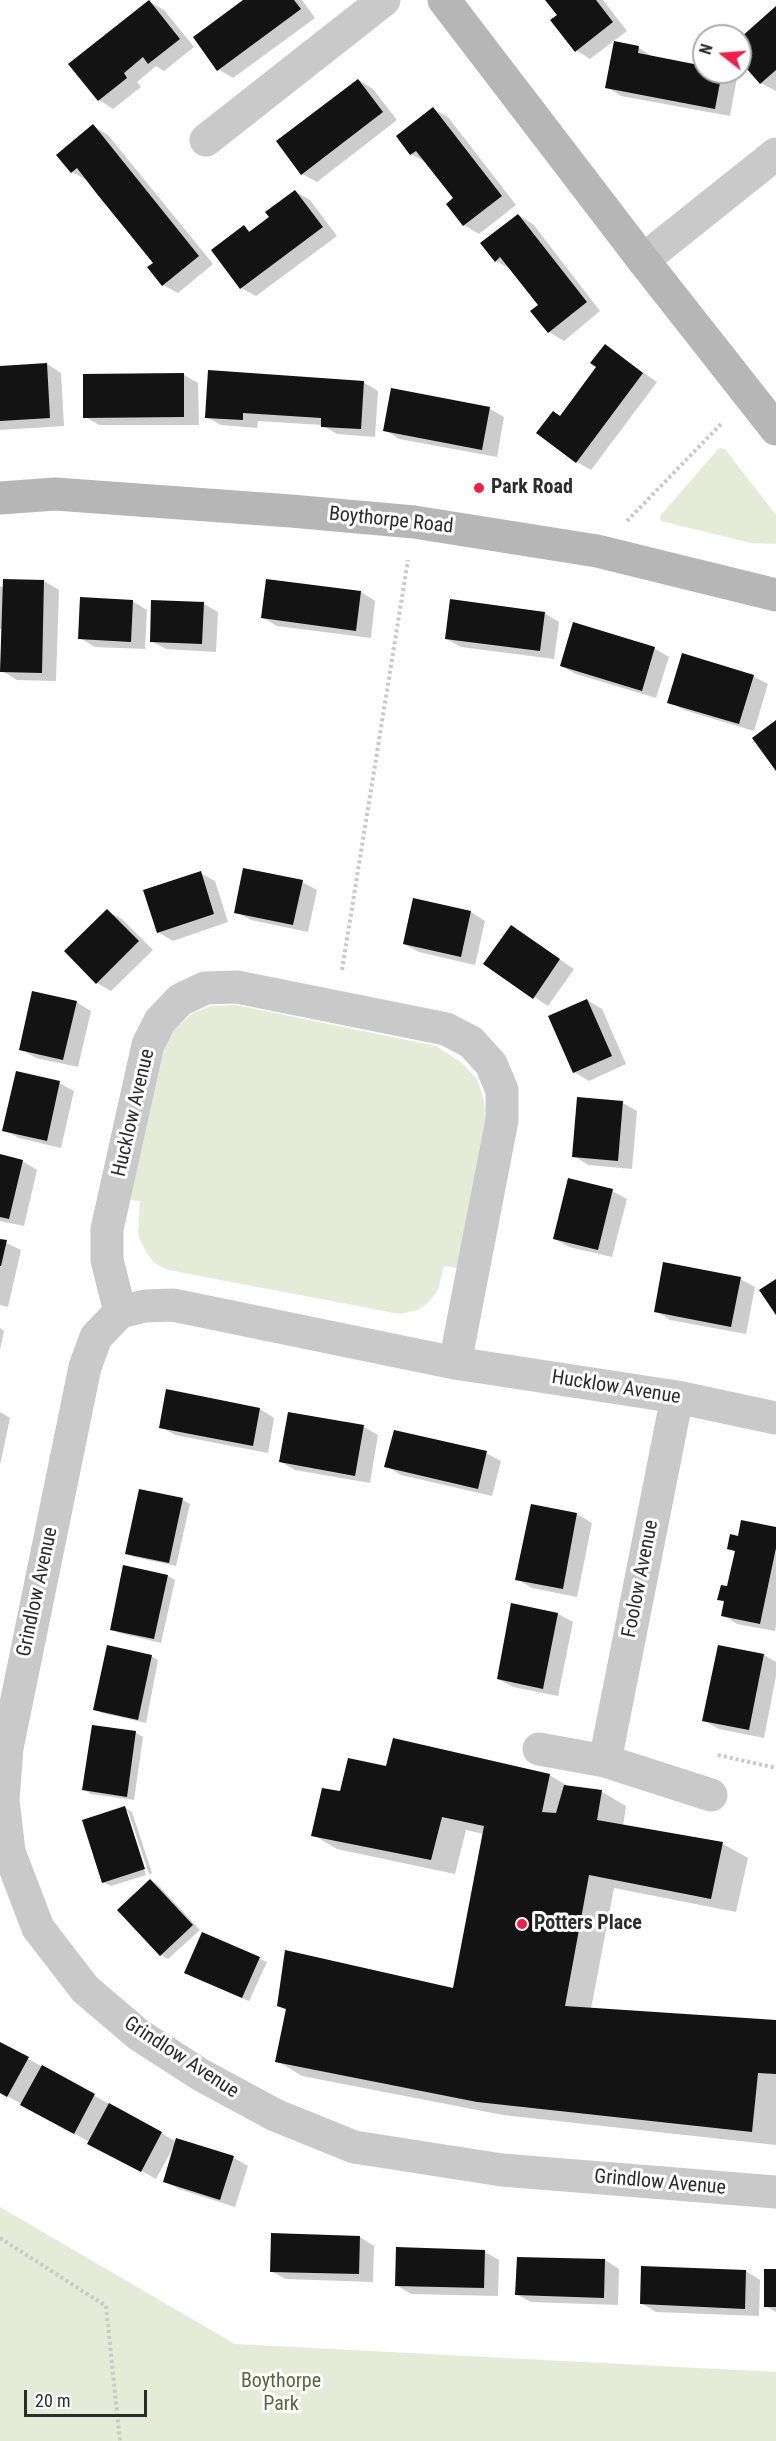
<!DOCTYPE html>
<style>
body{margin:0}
#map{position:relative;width:776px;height:2441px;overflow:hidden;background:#fff;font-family:"Roboto Condensed",sans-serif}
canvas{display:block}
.north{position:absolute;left:692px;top:24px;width:60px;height:60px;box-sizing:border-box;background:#fff;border:2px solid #ababab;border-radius:50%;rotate:287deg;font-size:16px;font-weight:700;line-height:24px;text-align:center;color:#2c2c2c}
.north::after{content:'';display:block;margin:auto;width:21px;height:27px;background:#f41c49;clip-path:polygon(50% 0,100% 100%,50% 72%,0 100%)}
.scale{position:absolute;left:24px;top:2390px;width:123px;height:27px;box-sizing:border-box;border:3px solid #2c2c2c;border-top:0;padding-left:8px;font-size:18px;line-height:21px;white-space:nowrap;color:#2c2c2c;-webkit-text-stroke:4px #fff;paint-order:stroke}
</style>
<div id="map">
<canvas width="776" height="2441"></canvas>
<div class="north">N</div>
<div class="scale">20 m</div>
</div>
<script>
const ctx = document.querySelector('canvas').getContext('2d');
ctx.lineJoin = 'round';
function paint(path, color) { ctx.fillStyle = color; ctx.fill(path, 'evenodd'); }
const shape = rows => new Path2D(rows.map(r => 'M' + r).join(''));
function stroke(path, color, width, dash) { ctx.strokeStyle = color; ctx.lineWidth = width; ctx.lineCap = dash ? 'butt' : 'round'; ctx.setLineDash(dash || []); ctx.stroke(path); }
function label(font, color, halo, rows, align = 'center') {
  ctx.font = font + ' "Roboto Condensed",sans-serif'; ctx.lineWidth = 6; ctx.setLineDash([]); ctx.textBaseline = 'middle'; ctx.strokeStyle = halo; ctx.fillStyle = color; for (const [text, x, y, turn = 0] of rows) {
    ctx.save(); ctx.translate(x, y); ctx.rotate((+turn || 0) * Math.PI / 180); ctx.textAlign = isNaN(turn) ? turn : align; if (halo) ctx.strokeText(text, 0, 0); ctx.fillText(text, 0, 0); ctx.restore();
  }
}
paint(shape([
 [719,448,725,449,776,515,776,544,751,543,661,521,660,516],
 [236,1005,436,1046,462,1063,477,1079,484,1100,486,1125,457,1268,444,1266,438,1290,429,1302,418,1310,400,1314,168,1270,154,1263,145,1250,138,1235,140,1201,130,1200,164,1050,175,1029,193,1013,211,1006],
 [0,2207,235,2344,776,2372,776,2441,0,2441]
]), '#e5ebd7');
paint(shape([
 [245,0,302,0,315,18,233,78,218,69],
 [547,0,603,0,627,31,590,59,576,50,559,15],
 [150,2,164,10,194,47,164,71,156,66,137,82,141,87,113,109,99,100],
 [776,9,776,91,761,83],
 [639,48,653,57,700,67,702,59,704,59,704,72,738,72,730,116,621,96,607,87],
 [359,80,373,89,397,120,317,182,302,174],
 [433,109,448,117,516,205,479,234,464,225,448,204,455,199,426,162,411,154],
 [93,126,108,135,213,264,178,293,163,285,155,263,87,180,72,172],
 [295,191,310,200,337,236,256,296,241,288,213,250,244,227,252,232,271,217],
 [518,215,533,224,600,311,564,341,549,332,540,305,510,269,496,261],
 [605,346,657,382,591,470,577,462,561,417,598,367],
 [47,364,61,373,64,426,0,430,0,367],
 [184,375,198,383,199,425,99,425,85,417],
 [363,382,378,391,375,437,337,434,322,425,258,421,257,428,221,425,206,417],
 [392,390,490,409,504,417,497,457,399,439,385,430],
 [5,580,44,581,59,590,56,681,17,680,2,671,3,629,0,629,0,586,5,588],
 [361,592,375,601,371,638,277,626,262,617],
 [132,601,147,610,145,649,95,647,80,638],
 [204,604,218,612,216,652,166,649,151,641],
 [544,613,559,622,554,659,461,647,447,639],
 [654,648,669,657,656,698,576,674,561,666],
 [753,676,768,684,754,731,684,710,669,702],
 [200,873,215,881,228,922,173,941,158,932],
 [302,882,317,890,308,932,251,920,236,912],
 [414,899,471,912,485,921,475,965,419,952,404,944],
 [107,911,122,919,153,950,111,991,97,983],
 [511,927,574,969,548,1006,485,964],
 [587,1000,602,1009,626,1064,589,1081,574,1072],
 [76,1002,91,1011,78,1067,36,1058,21,1049],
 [59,1083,74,1091,61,1148,19,1138,4,1130],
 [623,1103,637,1111,632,1169,588,1165,574,1156],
 [0,1156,22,1161,37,1170,24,1226,0,1221],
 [612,1191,627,1199,612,1257,569,1247,555,1239],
 [0,1240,21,1250,8,1307,0,1305],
 [740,1279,755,1287,746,1334,670,1320,656,1311],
 [0,1328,4,1331,0,1350],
 [260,1409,274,1418,268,1453,175,1435,161,1427],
 [0,1412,10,1418,0,1465],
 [364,1427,378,1435,370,1483,295,1470,281,1462],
 [486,1453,501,1461,492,1496,401,1475,386,1466],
 [183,1500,190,1504,176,1566,134,1557,126,1553],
 [532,1506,577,1514,592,1523,577,1597,532,1588,517,1579],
 [776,1529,776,1625,775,1631,737,1624,723,1615,725,1603,719,1599,728,1588,736,1552,729,1548,739,1537],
 [125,1567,168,1576,175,1580,161,1643,119,1633,112,1629],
 [513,1605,558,1614,573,1622,558,1696,513,1687,498,1679],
 [719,1647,764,1655,776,1662,776,1676,764,1738,719,1729,704,1721],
 [151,1656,158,1660,146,1723,102,1713,95,1709],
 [136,1733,143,1737,134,1800,91,1794,83,1789],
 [387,1768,549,1775,570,1787,602,1792,626,1806,623,1826,723,1844,748,1858,736,1912,614,1888,591,2009,776,2022,776,2145,503,2115,302,2076,277,2061,288,2011,279,2006,454,1990,484,1834,466,1830,455,1874,337,1849,313,1835,341,1793],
 [125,1808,132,1812,152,1873,149,1874,128,1811,125,1811,146,1875,111,1886,103,1882],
 [151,1880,158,1885,200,1930,168,1959,161,1955],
 [203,1934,267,1962,249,2001,193,1977],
 [0,2043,177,2142,177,2140,234,2158,248,2166,235,2207,179,2189,165,2181,174,2146,156,2179,0,2092],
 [360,2237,374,2246,373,2282,286,2279,271,2271],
 [485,2252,499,2260,498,2296,411,2294,396,2285],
 [605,2260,619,2269,618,2305,531,2302,516,2294],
 [776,2270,776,2312,765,2306],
 [746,2271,760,2280,759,2316,656,2312,641,2303]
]), '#0003');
paint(shape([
 [149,0,180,39,148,64,143,57,124,73,127,78,98,101,68,64],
 [243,0,294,0,301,9,217,71,193,37],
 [545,0,596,0,613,22,575,52,550,20,557,15],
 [776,6,776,70,760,84,740,61,740,38],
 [614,41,639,46,638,53,699,65,701,57,704,58,704,72,722,72,715,109,605,88],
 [358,79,383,112,301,175,276,141],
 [433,107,502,196,463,226,446,204,453,198,416,151,410,155,396,136],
 [93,124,199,256,162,286,147,267,153,263,97,194,77,168,71,173,56,155],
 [295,190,323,227,240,289,211,250,244,225,249,232,269,217,265,212],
 [518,214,587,302,548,333,530,311,538,305,500,257,495,262,480,243],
 [605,344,643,373,576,463,536,433,553,411,560,416,596,367,590,363],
 [47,363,50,418,0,421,0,366],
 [208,370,364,381,361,429,321,427,321,418,243,413,243,420,205,418],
 [184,373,184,417,83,418,83,374],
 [391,388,490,407,482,450,383,431],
 [3,579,44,580,42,673,0,672],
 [266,579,361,591,356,631,261,618],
 [80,597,133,600,131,642,78,639],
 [450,599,545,612,540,651,445,639],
 [151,600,204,602,202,644,150,642],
 [573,622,655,647,642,691,560,666],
 [682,653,754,675,739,724,667,703],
 [776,720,776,771,752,738],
 [243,868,303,880,293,925,234,913],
 [201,871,214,914,157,933,143,890],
 [413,898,471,911,461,957,403,944],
 [107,909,139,941,96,984,64,951],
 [511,925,560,959,533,999,483,964],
 [32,991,77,1001,63,1060,19,1050],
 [587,999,612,1056,573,1073,548,1016],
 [16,1071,60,1081,47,1141,2,1131],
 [577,1097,623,1101,618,1161,572,1157],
 [0,1154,23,1160,9,1219,0,1217],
 [568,1178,613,1189,598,1250,553,1239],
 [0,1239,7,1240,1,1266,0,1266],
 [663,1262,741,1277,731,1327,654,1312],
 [776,1279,776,1315,759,1290],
 [166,1389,260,1408,253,1446,159,1428],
 [288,1412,364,1425,355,1476,279,1462],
 [394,1430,487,1451,478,1489,384,1467],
 [139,1489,183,1498,169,1563,125,1554],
 [531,1504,577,1513,563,1589,515,1580],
 [741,1520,776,1527,776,1548,760,1624,721,1616,724,1601,717,1600,721,1585,727,1586,735,1551,727,1549,730,1534,738,1536],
 [123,1565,168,1575,154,1639,110,1630],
 [511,1603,558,1613,543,1689,497,1679],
 [107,1645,152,1655,138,1720,93,1710],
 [718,1645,764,1654,749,1730,702,1721],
 [92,1725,136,1731,127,1797,82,1790],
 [393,1738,550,1774,542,1812,556,1813,564,1785,602,1790,597,1820,723,1842,711,1899,589,1875,565,2006,776,2020,776,2074,758,2073,752,2132,477,2102,275,2062,286,2009,277,2006,285,1950,453,1988,484,1826,442,1817,431,1860,311,1836,322,1788,340,1791,348,1758,386,1766],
 [125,1806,145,1869,102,1883,82,1820],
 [150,1879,193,1925,160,1956,117,1910],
 [202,1932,260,1957,242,1998,184,1973],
 [0,2042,29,2057,7,2097,0,2093],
 [42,2065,95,2094,74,2134,20,2105],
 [109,2103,162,2132,141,2172,87,2144],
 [176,2138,234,2156,220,2200,163,2182],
 [271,2233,360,2236,359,2274,270,2272],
 [396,2247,485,2250,484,2288,395,2286],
 [517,2257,605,2259,604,2298,515,2295],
 [641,2266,746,2270,745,2309,640,2304],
 [764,2269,776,2269,776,2307,764,2307]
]), '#131313');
stroke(shape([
 [627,521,722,423],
 [342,970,408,560],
 [718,1755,776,1768],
 [0,2238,106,2306,120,2441]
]), '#c9c9c9', 4, [3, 3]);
stroke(shape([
 [206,140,384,0],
 [643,260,776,154],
 [120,1312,96,1337,85,1367,7,1748,3,1800,9,1852,38,1928,85,1989,139,2035,201,2075,275,2115,354,2147,502,2170,776,2192],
 [120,1312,107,1260,107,1229,148,1045,160,1021,180,1000,205,988,237,987,446,1029,471,1042,491,1064,502,1090,502,1120,455,1363],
 [120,1312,145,1306,173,1305,455,1363,677,1397,776,1418],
 [539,1749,605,1761,711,1795],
 [605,1761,677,1397]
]), '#c9c9c9', 33);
stroke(shape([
 [444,0,643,260,776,429],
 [0,498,55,494,291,511,414,522,597,551,776,595]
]), '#b6b6b6', 33);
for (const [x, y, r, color] of [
 [479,488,6,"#f41c49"],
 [522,1924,6,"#f41c49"]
]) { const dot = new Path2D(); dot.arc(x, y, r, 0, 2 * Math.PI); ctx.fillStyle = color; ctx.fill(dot); stroke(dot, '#fff', 2); }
label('bold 20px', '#2c2c2c', '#fff', [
 ["Park Road",491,488],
 ["Potters Place",534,1924]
], 'left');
label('20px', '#2c2c2c', '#fff', [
 ["Boythorpe Road",391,521,6],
 ["Hucklow Avenue",134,1113,-77],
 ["Hucklow Avenue",616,1388,9],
 ["Foolow Avenue",641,1579,-79],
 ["Grindlow Avenue",38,1592,-78],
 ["Grindlow Avenue",181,2058,33],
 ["Grindlow Avenue",660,2183,5]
]);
label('20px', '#556a36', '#fff', [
 ["Boythorpe",281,2382],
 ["Park",281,2405]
]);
</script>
